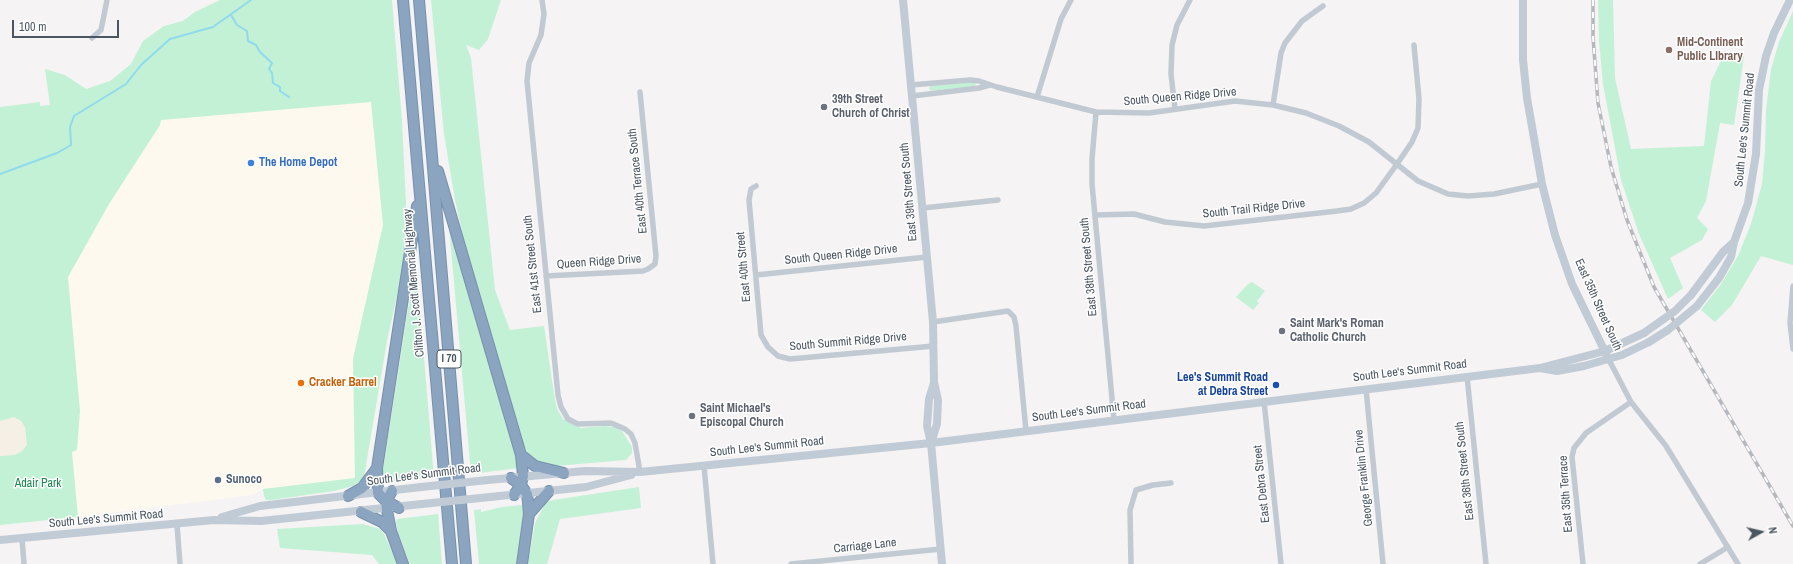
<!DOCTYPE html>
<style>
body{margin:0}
#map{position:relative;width:1793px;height:564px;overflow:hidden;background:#f5f3f3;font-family:"Archivo Narrow",sans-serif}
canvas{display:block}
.north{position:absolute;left:1741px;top:512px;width:40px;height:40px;-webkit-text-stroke:3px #fff;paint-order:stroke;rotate:82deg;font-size:11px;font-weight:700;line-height:16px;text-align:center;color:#4a5661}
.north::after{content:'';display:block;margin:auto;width:14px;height:18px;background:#4a5661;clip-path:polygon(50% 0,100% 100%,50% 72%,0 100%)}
.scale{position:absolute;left:12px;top:20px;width:107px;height:18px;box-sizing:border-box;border:2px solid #4a5661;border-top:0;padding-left:5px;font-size:12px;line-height:14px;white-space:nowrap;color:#4a5661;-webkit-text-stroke:3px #fff;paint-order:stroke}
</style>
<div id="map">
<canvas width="1793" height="564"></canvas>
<div class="north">N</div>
<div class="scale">100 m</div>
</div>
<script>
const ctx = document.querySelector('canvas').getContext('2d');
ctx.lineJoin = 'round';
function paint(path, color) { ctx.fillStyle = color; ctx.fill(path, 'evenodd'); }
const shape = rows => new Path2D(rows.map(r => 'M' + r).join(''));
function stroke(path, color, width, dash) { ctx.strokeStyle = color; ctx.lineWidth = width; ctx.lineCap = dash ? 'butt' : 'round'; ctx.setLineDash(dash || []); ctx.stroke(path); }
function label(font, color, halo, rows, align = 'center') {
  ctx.font = font + ' "Archivo Narrow",sans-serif'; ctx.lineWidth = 3; ctx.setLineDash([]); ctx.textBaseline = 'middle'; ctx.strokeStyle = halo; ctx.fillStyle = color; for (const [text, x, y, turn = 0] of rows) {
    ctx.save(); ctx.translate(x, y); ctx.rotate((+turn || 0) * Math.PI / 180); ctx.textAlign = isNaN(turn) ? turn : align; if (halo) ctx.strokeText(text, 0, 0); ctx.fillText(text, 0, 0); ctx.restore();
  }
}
paint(shape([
 [371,102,383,225,353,359,355,478,263,489,253,495,78,517,54,280,160,120]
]), '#fdf9ef');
paint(shape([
 [220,0,392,0,402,121,406,203,405,243,402,273,387,341,364,477,362,480,353,486,334,491,271,500,266,500,264,496,263,489,355,478,353,359,383,225,371,102,161,120,160,125,109,204,68,277,80,411,77,450,72,452,78,517,0,525,0,107,40,102,40,106,50,105,45,69,65,75,86,89,110,81,131,64,143,41,164,26,183,21,195,12],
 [431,0,501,0,488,39,479,50,466,45,471,58,495,290,510,330,544,326,554,394,557,409,563,419,581,428,604,426,615,427,622,431,632,447,632,453,626,460,556,466,545,465,538,463,529,456,525,448,463,236,455,200,444,134],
 [1598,0,1613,0,1615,78,1631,149,1704,146,1711,81,1725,53,1744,56,1734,125,1720,123,1706,201,1697,218,1708,229,1702,240,1670,258,1683,288,1668,299,1639,234,1621,180,1603,84,1599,41],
 [1793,11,1793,265,1761,256,1732,305,1715,322,1701,310,1721,284,1738,256,1751,224,1762,184,1765,151,1766,110,1771,69,1779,42],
 [974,82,976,84,975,86,931,91,929,89,930,86],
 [449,226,519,465,519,468,471,474],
 [415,249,434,478,381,482,409,303],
 [1252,282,1265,291,1257,301,1259,303,1253,310,1236,297,1247,285],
 [639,487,641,508,560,519,547,564,528,564,535,523,546,502,553,500],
 [523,505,524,511,516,564,479,564,474,510,481,509,481,512,502,507],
 [438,514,442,564,410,564,398,533,396,522,397,519],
 [363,524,380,529,384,534,398,564,379,564,372,555,280,548,277,529]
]), '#c3f1d5');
paint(shape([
 [14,417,21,421,25,427,27,445,22,451,15,455,0,456,0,421]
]), '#f5f0e5');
stroke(shape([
 [231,15,237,25,247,31,248,41,256,45,260,52,272,63,269,69,272,73,273,83,280,87,280,91,289,97],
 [0,174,57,153,71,145,70,127,74,116,126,84,141,65,170,39,213,27,251,0]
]), '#90daee', 2);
const motorway = shape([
 [403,0,452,564],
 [419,0,466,564],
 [438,171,521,455,523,476,521,485,514,495],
 [521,455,535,466,564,473],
 [511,478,521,485,527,494,528,502,529,514,522,564],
 [392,491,386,501,387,510,391,531,403,564],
 [348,496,362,488,377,468],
 [399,508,386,501,378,493,377,468,417,206],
 [361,512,382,522,391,531],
 [529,514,549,491]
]);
stroke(motorway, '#7690ad', 12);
stroke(shape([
 [542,0,544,14,541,35,529,63,527,81,558,395,561,407,568,419,578,424,611,423,625,429,631,434,635,443,640,472],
 [92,38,101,30,107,0],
 [911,85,970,80,979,81,997,87,1096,112,1149,113,1235,101,1273,105,1306,113,1339,126,1369,142,1418,181,1448,194,1468,196,1494,194,1542,184],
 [912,96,979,88,990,85],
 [1037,97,1061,19,1071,0],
 [1273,105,1281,53,1285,43,1302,21,1323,6],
 [1175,109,1171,74,1172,45,1177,25,1190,0],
 [1096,112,1092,159,1092,184,1114,420],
 [756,186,751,189,749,200,761,335,768,347,778,356,790,359,934,346],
 [923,208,998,200],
 [1095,215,1134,214,1165,222,1204,226,1337,211,1351,209,1364,203,1376,193,1397,164,1412,142,1418,128,1419,99,1414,45],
 [756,275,927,257],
 [546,276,643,271,648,269,655,264,656,256,640,92],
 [1793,286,1790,323,1793,349],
 [933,322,1008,311,1014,317,1016,326,1026,431],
 [1609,360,1631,402,1666,446,1738,564],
 [1467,376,1486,564],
 [1366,389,1383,564],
 [1264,401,1281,564],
 [704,466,713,564],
 [177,525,180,564],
 [22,538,24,564],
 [791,564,941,549],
 [1131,564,1130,510,1136,490,1153,485,1171,483],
 [1583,564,1572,457,1574,448,1586,433,1631,402],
 [1700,564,1728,547]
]), '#c1cad2', 5.5);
stroke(shape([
 [903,0,933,322,934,382,938,400,937,424,931,443],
 [1523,0,1523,60,1527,98,1542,184,1555,235,1572,284,1609,360],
 [1691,295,1723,252,1734,242],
 [1697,306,1719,278,1731,257,1734,242,1748,203,1756,154,1759,90,1766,56,1774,33,1790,0],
 [1540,368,1557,371,1584,366,1622,355,1649,342],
 [934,383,929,399,927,426,931,443,942,564],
 [488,480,585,471,640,472,931,443,1540,368,1605,351,1644,333],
 [490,497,586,487,631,475],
 [222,517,260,506,421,487],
 [0,540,214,520,261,521,422,504]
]), '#c1cbd6', 8);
stroke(motorway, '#8ba5c1', 10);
const rail = shape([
 [1593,0,1593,37,1598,103,1611,167,1627,220,1654,287,1793,526]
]);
stroke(rail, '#b5b8bd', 3.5);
stroke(rail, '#fff', 2, [6]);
stroke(shape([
 [1644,333,1675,311,1691,295],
 [1649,342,1668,330,1697,306],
 [421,487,488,480],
 [422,504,490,497]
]), '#c1cbd6', 8);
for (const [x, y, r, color] of [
 [1669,50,4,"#8d6e63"],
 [824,107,4,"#6b7280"],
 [251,163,4,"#3f7fe0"],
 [1282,331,4,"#6b7280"],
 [301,383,4,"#e8710a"],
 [1276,385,4,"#1a4fb4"],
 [692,416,4,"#6b7280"],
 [218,480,4,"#5c6f8a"]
]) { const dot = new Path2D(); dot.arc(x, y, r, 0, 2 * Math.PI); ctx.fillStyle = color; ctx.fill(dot); stroke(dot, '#fff', 1.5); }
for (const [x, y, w] of [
 [449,359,24]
]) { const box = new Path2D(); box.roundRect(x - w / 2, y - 9, w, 18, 3); ctx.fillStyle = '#fff'; ctx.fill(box); stroke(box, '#4a5661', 1); }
label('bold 11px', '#4a5661', null, [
 ["I 70",449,359]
]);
label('bold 12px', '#785e54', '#fff', [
 ["Mid-Continent",1677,43],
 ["Public LIbrary",1677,57]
], 'left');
label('12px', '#4a5661', '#fff', [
 ["South Queen Ridge Drive",1180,97,-5],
 ["South Lee's Summit Road",1745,130,-84],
 ["East 40th Terrace South",638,181,-96],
 ["East 39th Street South",909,192,-95],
 ["South Trail Ridge Drive",1254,209,-6],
 ["South Queen Ridge Drive",841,255,-6],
 ["Queen Ridge Drive",599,262,-4],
 ["East 41st Street South",533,264,-96],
 ["East 40th Street",744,267,-95],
 ["East 38th Street South",1089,267,-95],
 ["Clifton J. Scott Memorial Highway",414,283,-95],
 ["East 35th Street South",1598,305,66],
 ["South Summit Ridge Drive",848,342,-5],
 ["South Lee's Summit Road",1410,371,-7],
 ["South Lee's Summit Road",1089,411,-7],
 ["South Lee's Summit Road",767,447,-6],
 ["East 36th Street South",1465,471,-96],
 ["South Lee's Summit Road",424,475,-7],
 ["George Franklin Drive",1364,478,-96],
 ["East Debra Street",1262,484,-96],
 ["East 35th Terrace",1566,494,-94],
 ["South Lee's Summit Road",106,519,-5],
 ["Carriage Lane",865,546,-6]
]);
label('bold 12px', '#5b616d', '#fff', [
 ["39th Street",832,100],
 ["Church of Christ",832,114],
 ["Saint Mark's Roman",1290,324],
 ["Catholic Church",1290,338],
 ["Saint Michael's",700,409],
 ["Episcopal Church",700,423]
], 'left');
label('bold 12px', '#366cbe', '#fff', [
 ["The Home Depot",259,163]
], 'left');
label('bold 12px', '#164399', '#fff', [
 ["Lee's Summit Road",1268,378],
 ["at Debra Street",1268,392]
], 'right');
label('bold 12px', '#c56008', '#fff', [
 ["Cracker Barrel",309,383]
], 'left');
label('bold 12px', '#4e5e75', '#fff', [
 ["Sunoco",226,480]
], 'left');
label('12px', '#17864f', '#fff', [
 ["Adair Park",38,484]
]);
</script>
